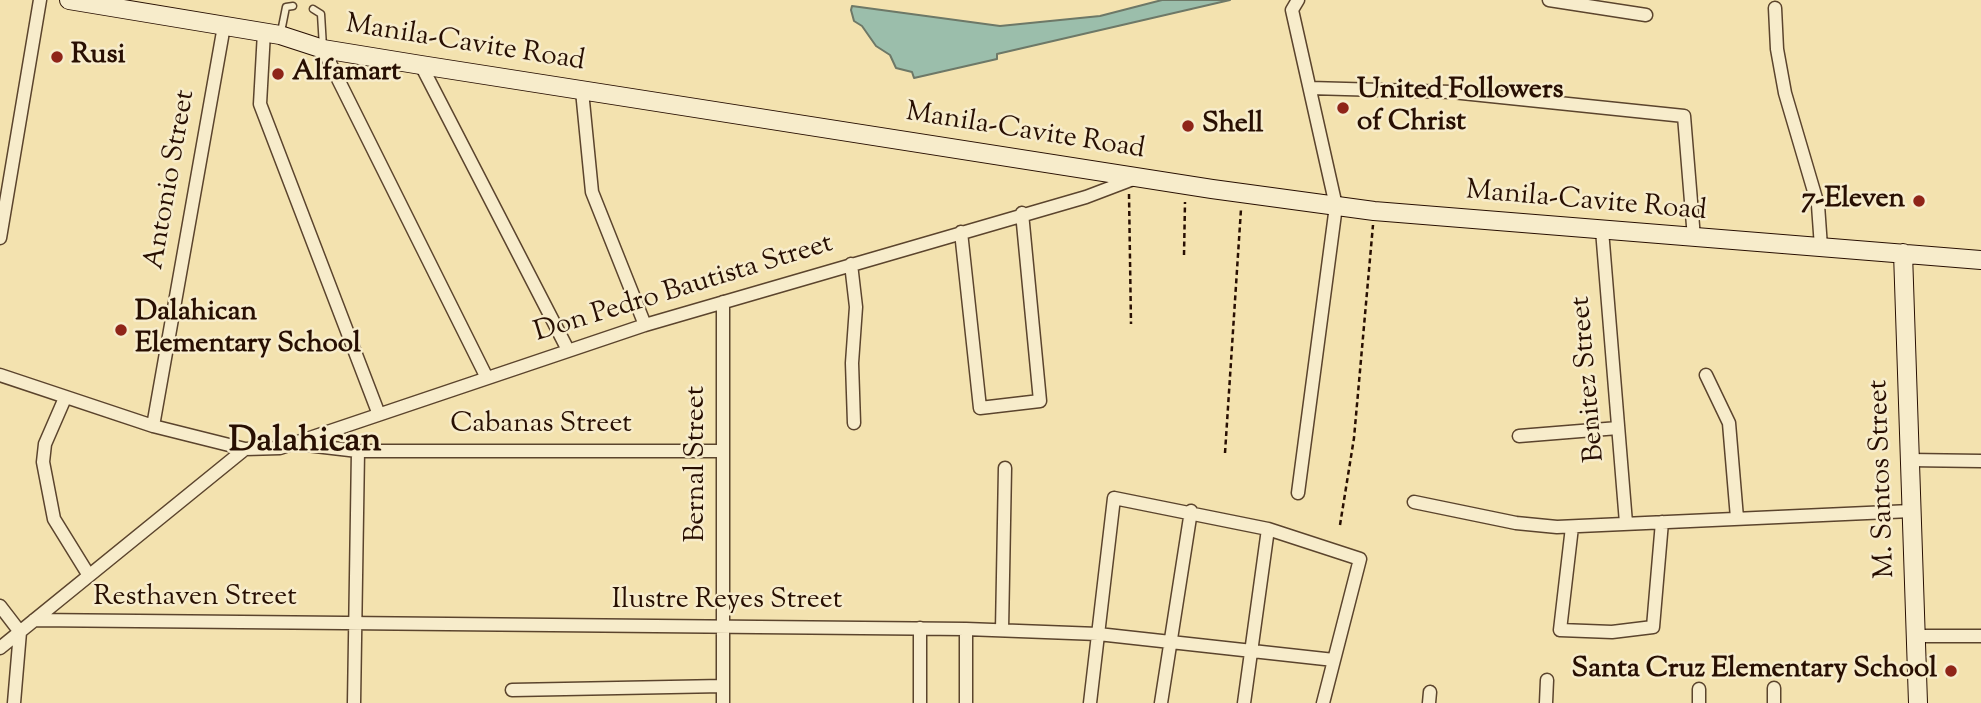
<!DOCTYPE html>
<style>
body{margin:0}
canvas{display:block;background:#f3e2af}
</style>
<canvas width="1981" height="703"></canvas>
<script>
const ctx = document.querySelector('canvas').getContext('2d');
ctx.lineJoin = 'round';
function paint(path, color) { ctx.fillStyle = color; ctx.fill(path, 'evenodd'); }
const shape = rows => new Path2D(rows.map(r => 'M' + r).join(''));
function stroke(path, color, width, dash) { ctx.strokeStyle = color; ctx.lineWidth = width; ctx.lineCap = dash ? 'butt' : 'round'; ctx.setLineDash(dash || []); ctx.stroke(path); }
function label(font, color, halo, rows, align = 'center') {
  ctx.font = font + ' "Sorts Mill Goudy",serif'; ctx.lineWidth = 5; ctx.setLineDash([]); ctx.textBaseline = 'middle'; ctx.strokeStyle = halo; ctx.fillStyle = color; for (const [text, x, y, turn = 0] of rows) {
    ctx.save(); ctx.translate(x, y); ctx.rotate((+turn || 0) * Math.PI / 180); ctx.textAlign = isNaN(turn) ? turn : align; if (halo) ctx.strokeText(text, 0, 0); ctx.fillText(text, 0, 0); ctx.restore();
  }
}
const water = shape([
 [1162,0,1230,0,997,54,997,59,914,78,912,72,896,68,890,55,876,46,862,26,854,21,851,10,852,6,1000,26,1100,16,1162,0]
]);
paint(water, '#9bbeab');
stroke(water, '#6d7867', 2);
const lane = shape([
 [313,9,321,14,323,47],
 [281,32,286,7,293,6]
]);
const street = shape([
 [1298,0,1292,10,1336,206,1298,493],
 [1549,0,1646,15],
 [1775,8,1777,49,1785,93,1818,205,1821,247],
 [264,32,260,104,378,412],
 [323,49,486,376],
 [421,65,568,350],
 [1310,88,1452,92,1684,116,1694,238],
 [582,91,592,192,645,325],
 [1602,230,1626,523],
 [961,232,980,408,1040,401,1022,213],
 [0,238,40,0],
 [851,264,856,307,852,363,854,423],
 [0,375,153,426,245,449,280,448,645,325,1086,197,1136,178],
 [1706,375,1729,423,1737,518],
 [65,398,45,444,43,462,54,519,88,574],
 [153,426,224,26],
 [1519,436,1618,428],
 [298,444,358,451,723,451],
 [1909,460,1981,461],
 [1414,502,1516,523,1557,527,1911,511],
 [1572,527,1560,630,1612,632,1653,627,1662,522],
 [0,606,20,632,14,703],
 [34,620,966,629,1098,634,1334,660],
 [1002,630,1005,468],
 [1916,636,1981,636],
 [0,648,245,449],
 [1774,688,1774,703],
 [512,690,723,686],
 [354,703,358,451],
 [723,703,723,302],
 [920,703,920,628],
 [966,703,966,629],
 [1090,703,1114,498,1268,529,1360,559,1323,703],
 [1161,703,1191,511],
 [1244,703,1268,529],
 [1429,703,1430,692],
 [1546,703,1547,680],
 [1699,703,1699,689]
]);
const secondary = shape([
 [69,0,280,35,323,49,421,65,1212,189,1374,211,1981,260],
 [1903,253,1918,703]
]);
stroke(lane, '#5b442d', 9);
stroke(street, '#5b442d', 15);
stroke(secondary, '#280f02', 20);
stroke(shape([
 [1129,194,1131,324],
 [1184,255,1185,202],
 [1225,453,1241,209],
 [1340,525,1354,438,1373,225]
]), '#280f02', 2.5, [5, 3.5]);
stroke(lane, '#f7eccb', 6);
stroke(street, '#f7eccb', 12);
stroke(secondary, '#f7eccb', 18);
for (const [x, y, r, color] of [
 [57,57,7,"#8f2418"],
 [278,74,7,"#8f2418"],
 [1343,108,7,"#8f2418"],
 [1188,126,7,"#8f2418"],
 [1919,201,7,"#8f2418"],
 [121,330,7,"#8f2418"],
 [1951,671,7,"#8f2418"]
]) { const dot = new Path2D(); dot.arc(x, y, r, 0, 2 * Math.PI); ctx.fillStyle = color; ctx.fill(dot); stroke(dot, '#f7eccb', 2.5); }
label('28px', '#280f02', '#f7eccb', [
 ["Manila-Cavite Road",465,45,9],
 ["Manila-Cavite Road",1025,133,9],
 ["Antonio Street",172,180,-80],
 ["Manila-Cavite Road",1586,203,5],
 ["Don Pedro Bautista Street",684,290,-17],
 ["Benitez Street",1590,379,-95],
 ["Cabanas Street",541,426],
 ["Bernal Street",698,464,-90],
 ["M. Santos Street",1884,479,-92],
 ["Resthaven Street",195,599],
 ["Ilustre Reyes Street",727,602]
]);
label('bold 28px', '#280f02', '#f7eccb', [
 ["Rusi",71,57],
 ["Alfamart",292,74],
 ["United Followers",1357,92],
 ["of Christ",1357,124],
 ["Shell",1202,126],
 ["7-Eleven",1905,201,"right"],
 ["Dalahican",135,314],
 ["Elementary School",135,346],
 ["Santa Cruz Elementary School",1937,671,"right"]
], 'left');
label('bold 35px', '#280f02', '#f7eccb', [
 ["Dalahican",305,444]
]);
</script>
